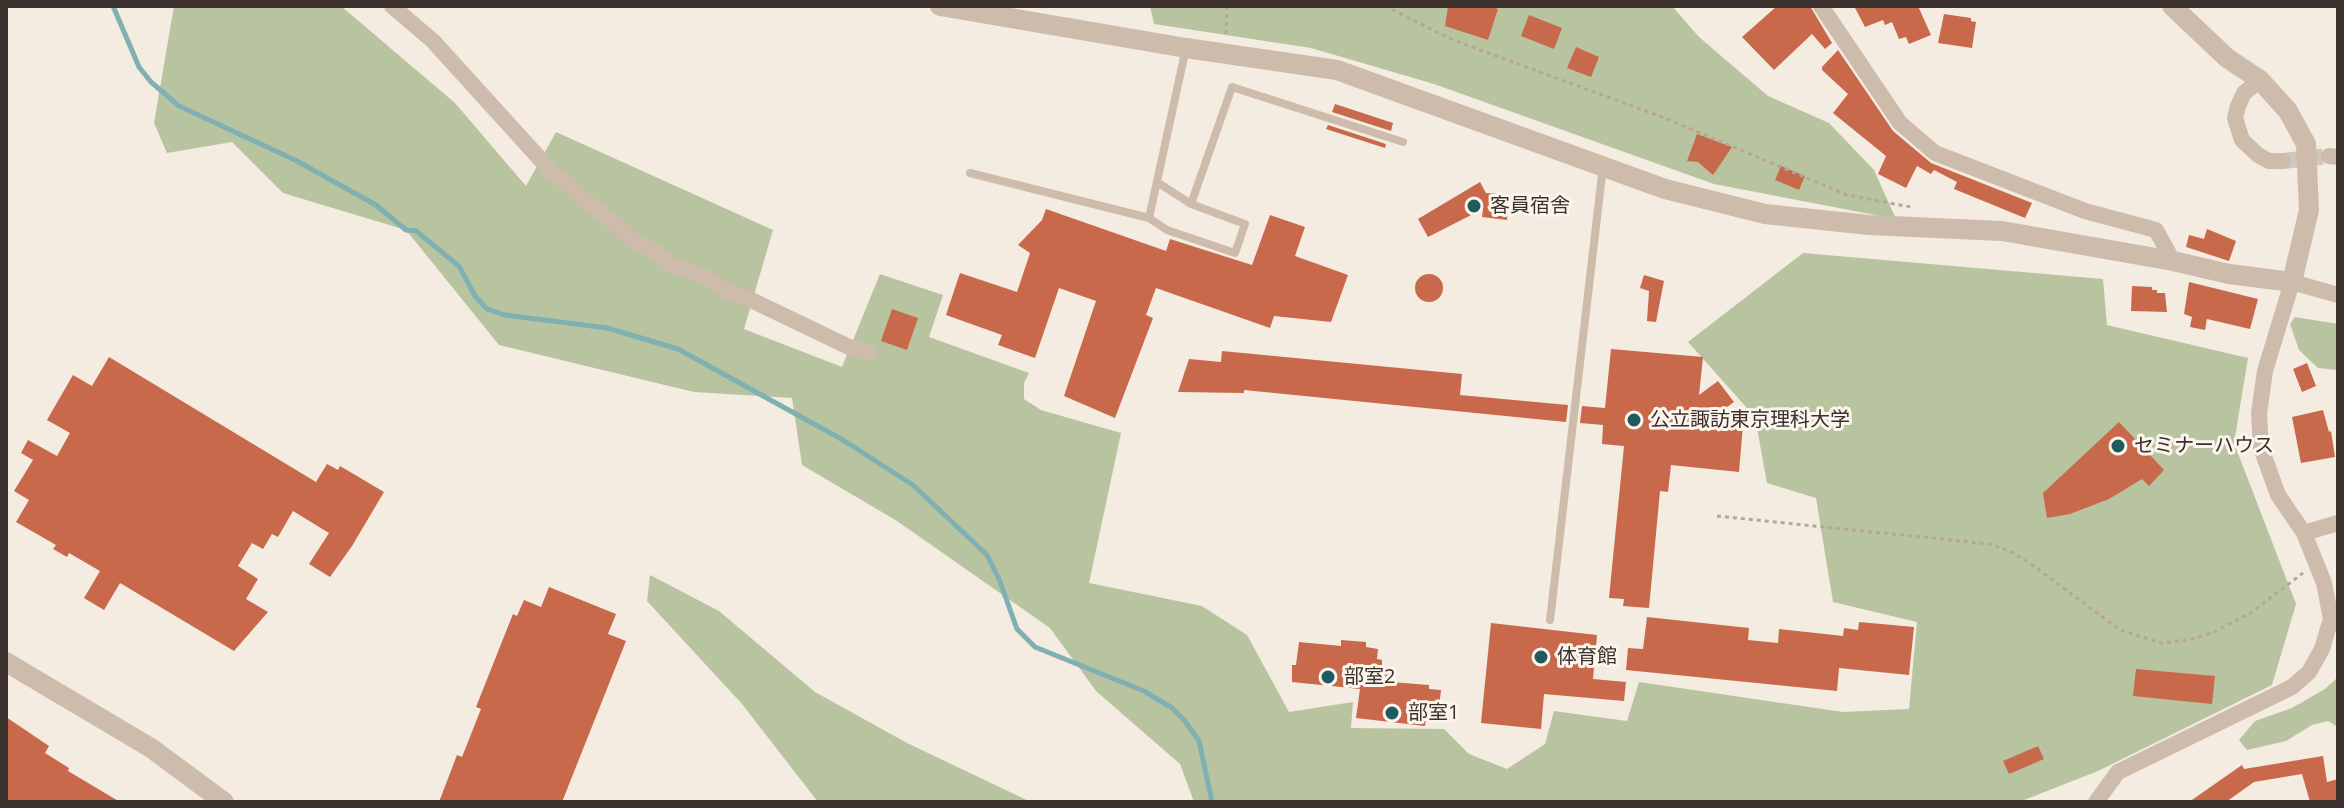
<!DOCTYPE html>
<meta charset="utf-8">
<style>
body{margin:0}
#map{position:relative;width:2344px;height:808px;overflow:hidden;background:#f4ebe1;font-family:"Open Sans",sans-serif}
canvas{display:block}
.frame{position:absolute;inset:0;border:8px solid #3b302b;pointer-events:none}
</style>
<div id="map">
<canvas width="2344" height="808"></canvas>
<div class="frame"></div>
</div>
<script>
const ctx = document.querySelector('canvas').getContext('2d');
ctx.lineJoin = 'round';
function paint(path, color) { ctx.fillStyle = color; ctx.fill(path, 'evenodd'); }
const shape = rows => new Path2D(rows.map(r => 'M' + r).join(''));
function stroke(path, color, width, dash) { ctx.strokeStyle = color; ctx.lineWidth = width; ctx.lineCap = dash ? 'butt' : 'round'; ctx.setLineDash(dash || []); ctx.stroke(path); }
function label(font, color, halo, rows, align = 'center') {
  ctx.font = font + ' "Open Sans","Noto Sans JP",sans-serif'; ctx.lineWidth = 6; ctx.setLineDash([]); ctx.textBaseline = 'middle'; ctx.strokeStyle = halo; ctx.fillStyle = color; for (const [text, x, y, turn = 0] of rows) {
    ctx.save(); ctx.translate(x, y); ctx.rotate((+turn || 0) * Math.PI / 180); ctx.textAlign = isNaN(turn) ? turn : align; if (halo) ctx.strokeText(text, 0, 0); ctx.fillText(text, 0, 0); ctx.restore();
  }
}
paint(shape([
 [174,6,341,6,455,103,526,186,556,132,773,230,744,329,842,367,880,274,943,295,929,337,1029,373,1024,383,1024,399,1041,410,1121,433,1089,583,1202,606,1247,635,1289,712,1353,702,1351,728,1444,729,1469,754,1507,769,1545,744,1554,711,1627,721,1639,682,1843,712,1909,709,1917,622,1833,602,1816,498,1767,483,1755,417,1688,342,1803,253,2103,279,2107,325,2248,358,2234,443,2296,604,2272,685,2098,771,2019,802,1194,802,1180,764,1096,691,1050,628,897,521,802,465,792,398,694,392,499,345,406,230,283,193,232,142,167,153,154,123],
 [1150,6,1672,6,1699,37,1768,96,1829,123,1874,170,1896,219,1714,184,1434,84,1311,48,1154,24],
 [2295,317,2338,324,2338,370,2318,368,2299,350,2290,324],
 [650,575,719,611,815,692,907,743,1031,802,818,802,742,704,647,601],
 [2338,677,2338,727,2328,721,2312,725,2286,741,2247,750,2239,740,2255,721,2292,708,2325,689]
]), '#b8c4a0');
stroke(shape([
 [113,6,139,67,151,82,179,106,295,160,376,205,406,230,416,231,459,266,475,296,487,309,505,315,607,328,678,349,843,440,913,485,987,555,999,579,1017,629,1035,647,1144,691,1172,708,1184,720,1199,741,1212,802]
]), '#7fb0b2', 5);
paint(shape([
 [1448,6,1489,6,1498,9,1488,40,1445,26],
 [1777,6,1810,6,1832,43,1825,49,1812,34,1774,70,1742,37],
 [1854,6,1918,6,1931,35,1909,44,1906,37,1899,39,1892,22,1885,25,1883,20,1865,27],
 [1944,14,1971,18,1971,21,1976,22,1972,48,1938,43],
 [1529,15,1562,28,1554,49,1521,36],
 [1576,47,1599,57,1591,77,1567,68],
 [1838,50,1893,131,1931,163,2032,203,2025,218,1954,189,1957,182,1934,170,1931,174,1917,166,1906,188,1878,174,1886,156,1833,113,1848,94,1822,70,1822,67],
 [1335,104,1393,123,1391,131,1332,112],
 [1328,125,1386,144,1385,148,1326,129],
 [1697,134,1732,147,1713,175,1698,162,1687,161],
 [1781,166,1805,176,1799,190,1775,180],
 [1480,182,1486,193,1509,195,1507,220,1482,217,1483,209,1428,237,1418,219],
 [1046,209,1166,251,1170,239,1252,265,1270,215,1305,227,1295,256,1348,275,1331,322,1274,316,1270,328,1156,288,1146,315,1153,318,1115,418,1064,396,1096,301,1059,288,1035,358,998,345,1002,335,946,315,960,273,1017,292,1030,253,1018,245,1042,220],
 [2207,229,2236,241,2229,261,2186,247,2189,235,2204,239],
 '1415 288a14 14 0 1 1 28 0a14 14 0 1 1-28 0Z',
 [1644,275,1664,281,1656,322,1647,321,1649,291,1640,288],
 [2189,282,2258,299,2250,329,2207,319,2205,330,2190,327,2192,317,2184,314],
 [2132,286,2152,287,2152,290,2157,290,2157,293,2165,293,2167,312,2131,311],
 [892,309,918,318,907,350,881,341],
 [1611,349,1703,357,1699,395,1718,381,1734,402,1708,421,1743,425,1739,472,1671,465,1668,492,1660,491,1649,608,1623,606,1624,599,1609,598,1624,446,1602,444,1603,425,1580,423,1582,406,1605,408],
 [1222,351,1462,374,1460,395,1568,405,1566,422,1244,390,1244,393,1178,392,1189,359,1221,362],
 [109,357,316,482,327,464,338,470,340,466,384,492,352,546,330,577,309,564,329,533,293,511,278,537,272,534,263,549,252,543,238,566,258,579,246,599,268,612,234,651,120,583,104,610,84,598,100,571,69,553,67,557,53,549,56,545,16,522,29,500,14,491,33,460,21,453,28,440,57,456,70,433,47,420,73,375,92,386],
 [2307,363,2316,386,2302,392,2293,369],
 [2323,410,2329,432,2331,431,2335,457,2301,463,2292,417],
 [2119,422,2164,470,2149,486,2142,479,2109,499,2070,514,2047,518,2043,493],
 [549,587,616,614,608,634,626,641,562,802,439,802,457,755,462,757,481,709,476,707,513,614,517,616,524,600,541,607],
 [1647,617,1749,628,1748,640,1778,643,1779,629,1843,636,1844,628,1858,630,1859,622,1914,627,1909,675,1839,668,1837,691,1626,670,1628,648,1643,649],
 [1491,623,1597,635,1593,679,1626,682,1624,701,1544,694,1541,729,1481,723],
 [1341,640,1366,642,1366,647,1378,649,1377,659,1382,660,1382,668,1392,669,1391,682,1429,685,1429,689,1441,690,1439,707,1427,706,1425,726,1356,718,1360,689,1292,682,1292,665,1296,665,1299,642,1341,646],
 [2136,669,2215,676,2212,704,2133,696],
 [6,717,49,746,45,753,69,768,68,771,120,802,6,802],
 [2038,746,2044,759,2009,774,2003,761],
 [2323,756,2327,782,2338,779,2338,802,2310,802,2302,774,2254,782,2226,802,2189,802,2242,765,2244,769]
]), '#c8694b');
stroke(shape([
 [2283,161,2329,156]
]), '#cfc6bd', 16, [16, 8]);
stroke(shape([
 [1385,6,1453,40,1665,118,1847,195,1911,207],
 [1226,34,1227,6],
 [1717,516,1989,544,2010,551,2035,567,2120,630,2161,643,2188,640,2214,632,2252,612,2303,573]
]), '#b9a596', 3, [4, 4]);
stroke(shape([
 [970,173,1149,218,1167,230,1235,253,1245,224,1191,204,1157,182],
 [1191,204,1232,87,1403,142],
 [1149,218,1186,48],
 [1550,620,1603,166]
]), '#cdbbac', 8);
stroke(shape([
 [392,6,433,41,551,171,637,243,655,251,669,264,705,277,728,292,747,298,849,347,869,353],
 [1821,6,1900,123,1935,153,2085,211,2156,230,2173,261],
 [2260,80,2244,93,2238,106,2235,118,2242,140,2258,155,2269,161,2283,161],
 [2329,156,2338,157],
 [2304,533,2338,523],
 [2096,802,2118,772,2292,687,2309,672,2322,649,2331,619,2324,583,2304,533,2278,495,2261,448,2259,413,2265,371,2292,282,2338,295]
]), '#cdbbac', 16);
stroke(shape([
 [940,6,1186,48,1337,70,1665,189,1765,214,1869,225,2002,231,2173,261,2229,274,2292,282,2309,210,2306,144,2288,111,2260,80,2227,58,2172,6],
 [6,662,151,748,224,802]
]), '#cdbbac', 20);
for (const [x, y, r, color] of [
 [1474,206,8,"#1f5a5e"],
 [1634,420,8,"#1f5a5e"],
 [2118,446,8,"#1f5a5e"],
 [1541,657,8,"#1f5a5e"],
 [1328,677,8,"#1f5a5e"],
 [1392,713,8,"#1f5a5e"]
]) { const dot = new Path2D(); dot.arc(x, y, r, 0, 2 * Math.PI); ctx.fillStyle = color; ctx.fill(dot); stroke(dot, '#fbf5ee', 3); }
label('20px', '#3b302b', '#fbf5ee', [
 ["客員宿舎",1490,206],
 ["公立諏訪東京理科大学",1650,420],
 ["セミナーハウス",2134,446],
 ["体育館",1557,657],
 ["部室2",1344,677],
 ["部室1",1408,713]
], 'left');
</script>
